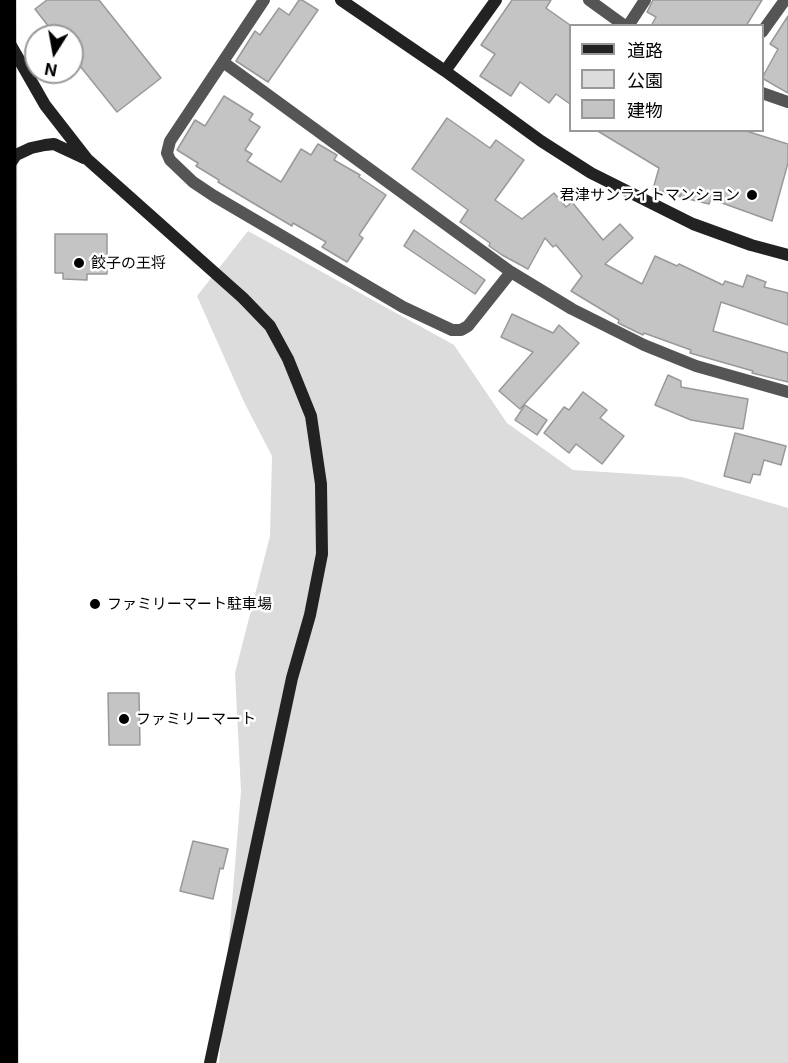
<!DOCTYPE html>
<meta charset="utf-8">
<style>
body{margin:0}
#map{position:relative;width:788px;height:1063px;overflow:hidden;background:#fff;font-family:Inter,"Noto Sans JP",sans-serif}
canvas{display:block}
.legend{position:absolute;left:569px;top:24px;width:195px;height:108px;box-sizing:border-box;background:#fff;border:2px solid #999;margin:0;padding:8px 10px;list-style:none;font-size:18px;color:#000}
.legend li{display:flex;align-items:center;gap:12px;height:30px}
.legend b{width:30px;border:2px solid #999}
.north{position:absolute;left:24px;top:24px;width:60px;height:60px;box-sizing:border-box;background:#fff;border:2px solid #999;border-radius:50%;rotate:191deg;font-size:16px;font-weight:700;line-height:24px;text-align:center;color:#000}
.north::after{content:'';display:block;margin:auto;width:21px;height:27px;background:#000;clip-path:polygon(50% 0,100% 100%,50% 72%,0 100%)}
</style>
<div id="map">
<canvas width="788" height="1063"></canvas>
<ul class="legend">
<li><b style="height:8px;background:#222"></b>道路</li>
<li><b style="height:16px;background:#dcdcdc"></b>公園</li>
<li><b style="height:16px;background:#c4c4c4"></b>建物</li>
</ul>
<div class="north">N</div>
</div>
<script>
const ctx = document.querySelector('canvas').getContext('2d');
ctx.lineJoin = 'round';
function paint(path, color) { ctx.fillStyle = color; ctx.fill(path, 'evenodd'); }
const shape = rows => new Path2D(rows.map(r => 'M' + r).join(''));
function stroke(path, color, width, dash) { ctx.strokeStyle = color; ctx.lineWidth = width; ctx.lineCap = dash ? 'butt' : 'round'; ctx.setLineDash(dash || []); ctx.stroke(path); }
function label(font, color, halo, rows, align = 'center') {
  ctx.font = font + ' Inter,"Noto Sans JP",sans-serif'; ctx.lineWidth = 5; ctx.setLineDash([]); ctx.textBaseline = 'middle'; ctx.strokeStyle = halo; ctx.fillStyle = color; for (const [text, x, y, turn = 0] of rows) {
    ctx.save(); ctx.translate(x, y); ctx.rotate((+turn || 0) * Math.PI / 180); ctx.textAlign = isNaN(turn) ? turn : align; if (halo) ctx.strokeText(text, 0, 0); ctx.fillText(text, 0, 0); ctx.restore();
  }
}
paint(shape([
 [248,231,454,345,507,423,573,470,682,477,788,508,788,1063,219,1063,241,791,235,673,270,536,272,456,245,404,197,296]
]), '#dcdcdc');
const building = shape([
 [47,0,99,0,161,78,117,112,72,56,72,36,56,36,35,9,47,0],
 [299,0,302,0,318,10,268,82,236,61,255,31,260,35,279,8,289,15,299,0],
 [512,0,551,0,546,8,570,25,570,104,556,94,549,103,520,82,511,96,480,76,495,54,481,45,512,0],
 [653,0,762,0,746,26,651,26,656,17,647,12,653,0],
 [788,16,788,93,762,78,778,49,770,44,788,16],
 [224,96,253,114,249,120,260,127,245,150,252,154,247,161,281,182,301,149,311,155,318,144,337,155,334,160,360,175,359,177,386,195,359,235,363,238,347,262,322,247,326,242,293,223,292,226,253,203,218,182,219,180,196,166,198,163,177,150,195,120,205,126,224,96],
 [447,118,490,148,496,140,524,160,495,200,522,219,554,193,566,207,572,202,603,240,620,224,633,238,605,264,642,284,655,256,677,266,679,264,723,285,725,281,743,287,747,275,766,282,764,287,788,293,788,325,721,302,713,331,788,353,788,382,752,373,753,371,690,353,691,350,644,333,643,335,618,323,619,320,571,291,582,276,556,245,553,247,545,238,528,269,502,255,489,246,490,243,460,222,468,210,412,169,447,118],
 [596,130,743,130,788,144,788,163,772,221,711,199,709,204,680,197,681,194,679,196,653,189,659,168,596,130],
 [414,230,485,280,475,294,404,246,414,230],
 [55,234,107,234,107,274,87,274,87,280,63,279,63,273,55,273,55,234],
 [512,314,553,333,559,325,579,343,520,409,499,391,533,352,501,337,512,314],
 [668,375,681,381,681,387,748,399,743,429,691,420,655,405,668,375],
 [583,392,607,410,600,418,624,436,602,464,576,444,569,453,544,433,564,407,569,410,583,392],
 [525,405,547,420,537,435,515,420,525,405],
 [735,433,786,446,781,465,764,460,760,475,753,474,750,483,724,476,735,433],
 [108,693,139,693,140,745,109,745,108,693],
 [193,841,228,849,223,869,220,868,213,899,180,891,193,841]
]);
paint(building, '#c4c4c4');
stroke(building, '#999', 1.5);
const highway = shape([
 [7,0,9,1063]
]);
stroke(highway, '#dbdbdb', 20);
stroke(shape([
 [264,0,170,141,167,153,170,160,193,182,214,196,403,307,452,330,461,330,468,326,511,272],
 [589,0,625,26],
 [628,26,645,0],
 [762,32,785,0],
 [223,62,511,272,572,309,644,345,696,366,788,392],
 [762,93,788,102]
]), '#555', 12);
stroke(shape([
 [341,0,445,71,541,141,591,173,693,224,751,245,788,255],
 [9,42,45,105,87,159,243,298,270,326,288,359,311,416,321,484,322,554,310,615,292,678,210,1063],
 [445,71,496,0],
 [8,167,16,155,31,148,45,145,54,144,84,158]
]), '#222', 12);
stroke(highway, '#000', 18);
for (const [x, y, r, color] of [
 [752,195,6,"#000"],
 [79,263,6,"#000"],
 [95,604,6,"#000"],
 [124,719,6,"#000"]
]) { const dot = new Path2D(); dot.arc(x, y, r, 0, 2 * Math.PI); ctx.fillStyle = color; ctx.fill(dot); stroke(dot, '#fff', 2); }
label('15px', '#000', '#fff', [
 ["君津サンライトマンション",740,195,"right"],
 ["餃子の王将",91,263],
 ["ファミリーマート駐車場",107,604],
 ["ファミリーマート",136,719]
], 'left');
</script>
